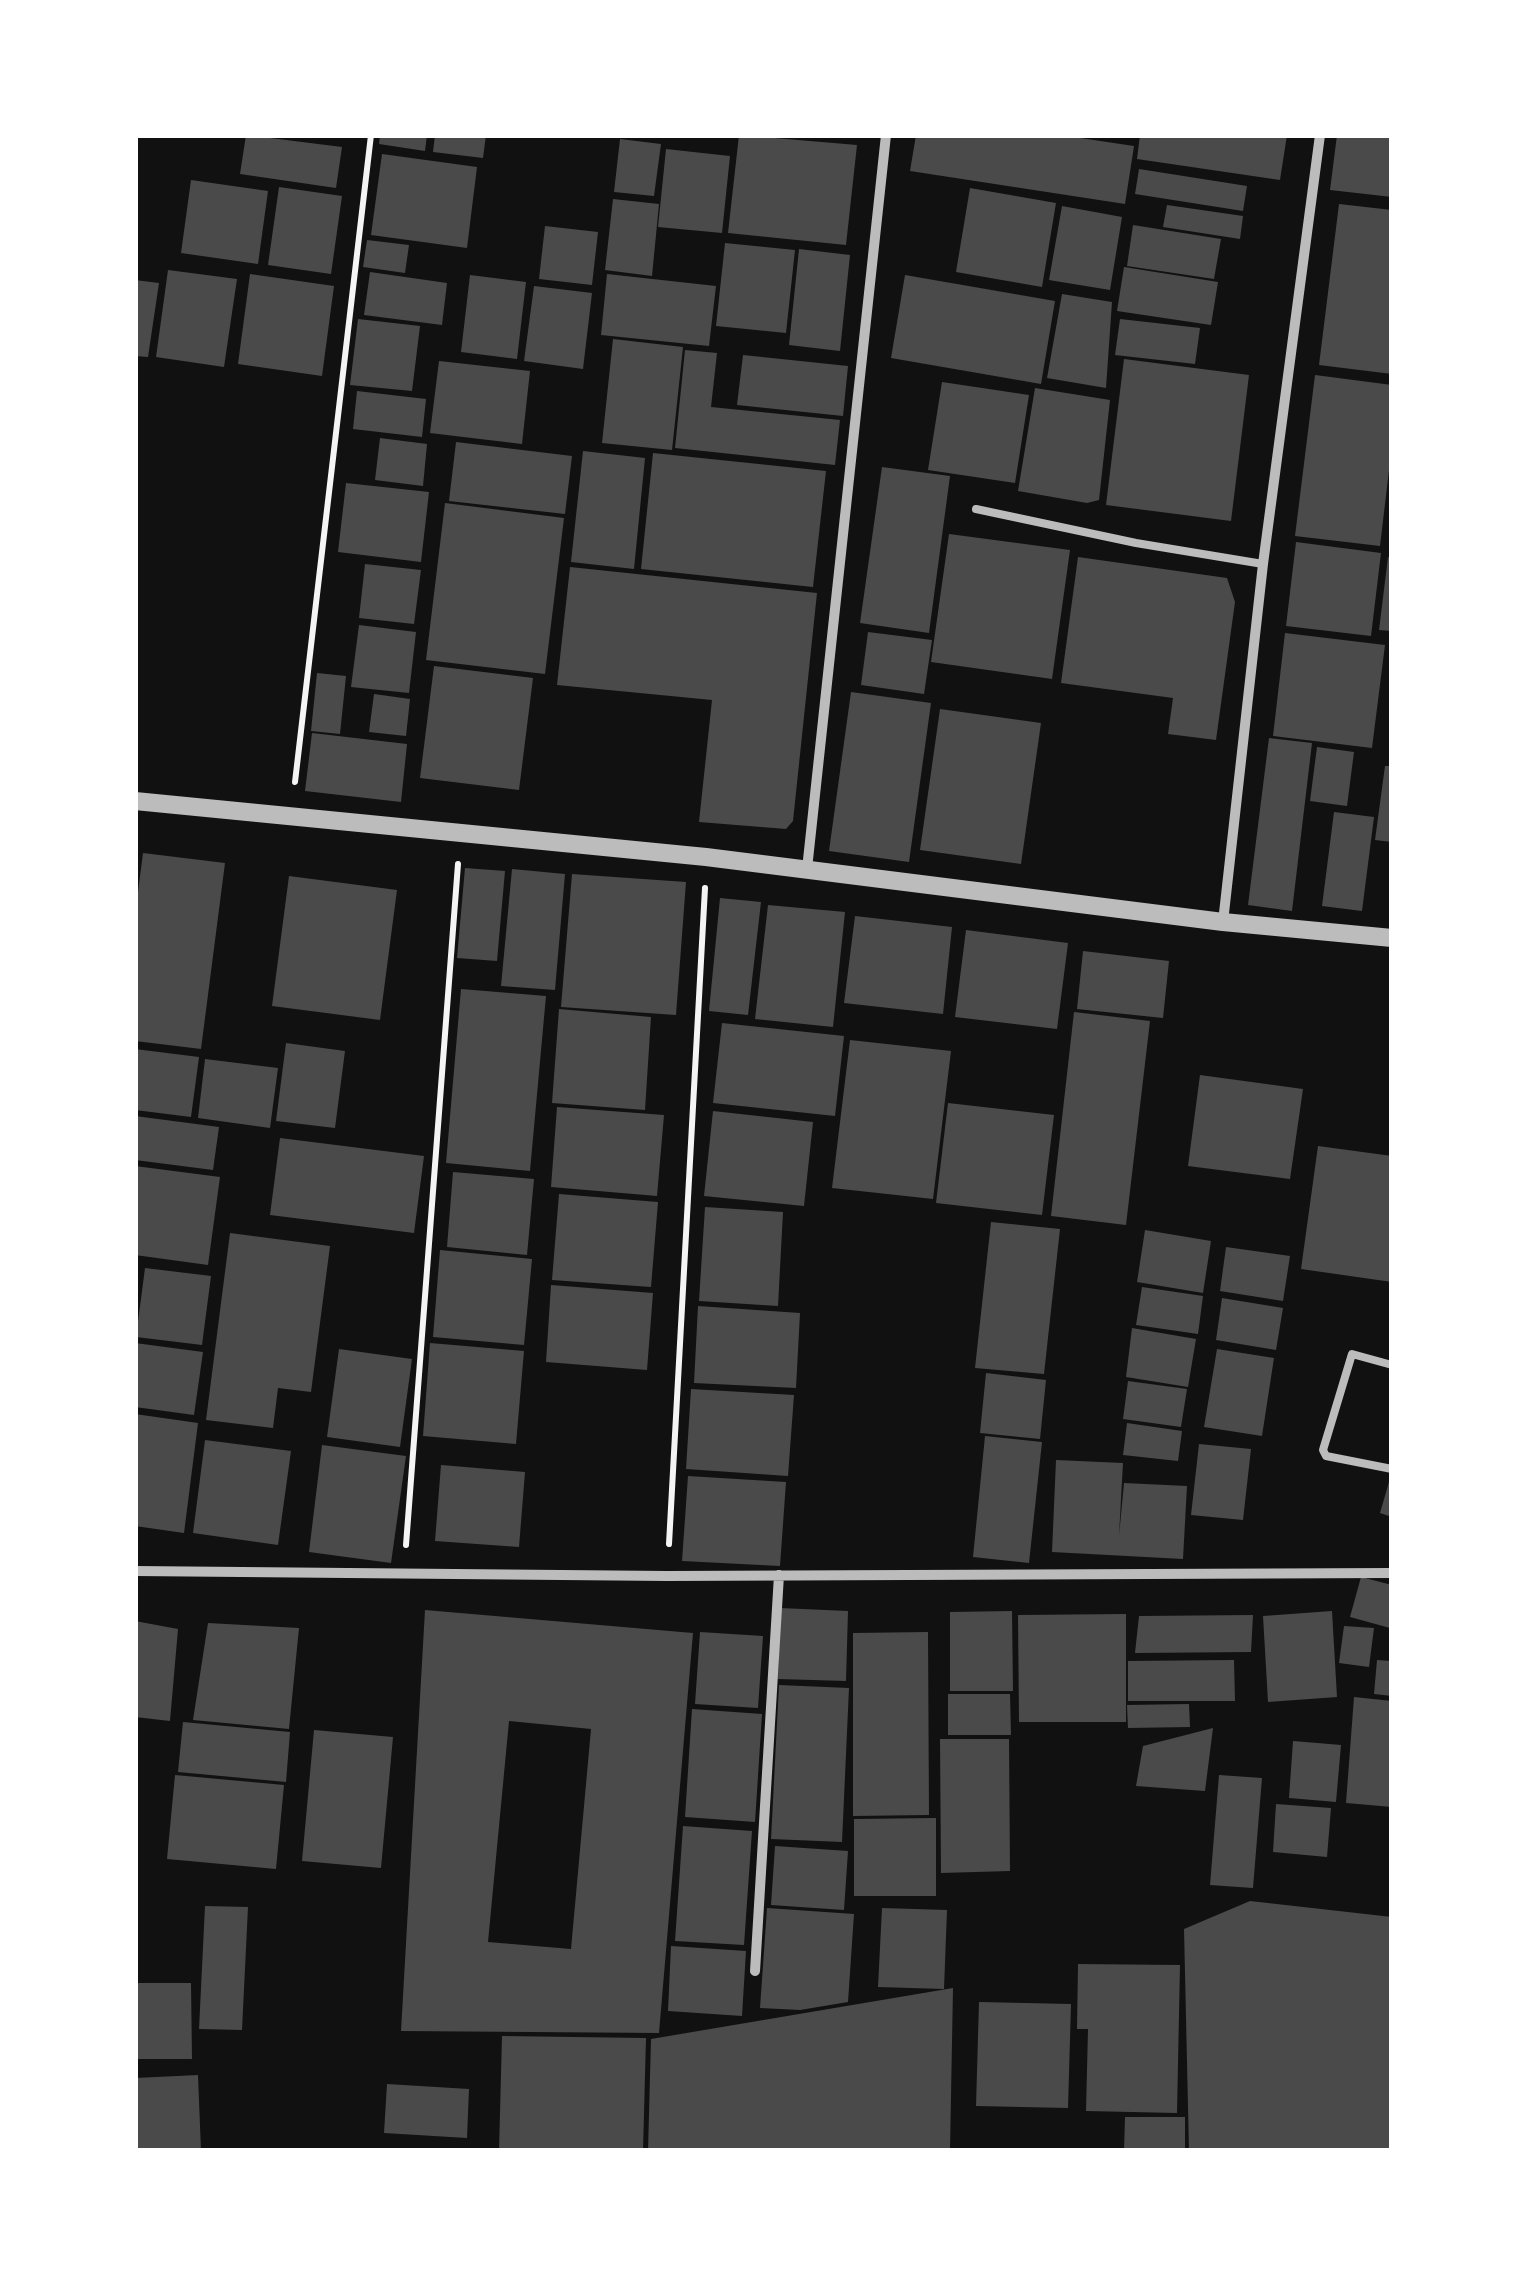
<!DOCTYPE html>
<style>
body{margin:0}
#map{position:relative;width:1527px;height:2286px;overflow:hidden;background:#111;font-family:"Golos Text",sans-serif}
canvas{display:block}
.frame{position:absolute;inset:0;border:138px solid #fff;pointer-events:none}
</style>
<div id="map">
<canvas width="1527" height="2286"></canvas>
<div class="frame"></div>
</div>
<script>
const ctx = document.querySelector('canvas').getContext('2d');
ctx.lineJoin = 'round';
function paint(path, color) { ctx.fillStyle = color; ctx.fill(path, 'evenodd'); }
const shape = rows => new Path2D(rows.map(r => 'M' + r).join(''));
function stroke(path, color, width, dash) { ctx.strokeStyle = color; ctx.lineWidth = width; ctx.lineCap = dash ? 'butt' : 'round'; ctx.setLineDash(dash || []); ctx.stroke(path); }
paint(shape([
 [246,135,342,147,336,188,240,174],
 [380,135,427,135,425,151,379,144],
 [435,135,486,135,483,158,433,152],
 [739,135,857,145,846,245,728,233],
 [916,135,1060,135,1134,146,1125,204,910,171],
 [1140,135,1287,135,1280,180,1137,159],
 [1337,135,1392,135,1392,197,1330,190],
 [620,139,661,144,654,196,614,192],
 [666,149,730,156,722,233,658,227],
 [382,154,477,167,467,248,371,235],
 [1139,169,1247,186,1243,211,1135,194],
 [191,180,268,191,258,264,181,253],
 [279,187,342,196,331,274,268,265],
 [970,188,1056,203,1042,287,956,272],
 [613,199,659,204,652,276,605,270],
 [1339,204,1392,210,1392,374,1319,365],
 [1167,205,1243,216,1240,239,1163,227],
 [1062,206,1122,217,1110,290,1049,280],
 [1133,225,1221,239,1214,279,1127,266],
 [545,226,598,232,592,285,539,279],
 [367,240,409,245,405,273,363,267],
 [725,243,795,250,786,333,716,326],
 [799,249,850,255,840,351,789,345],
 [1124,267,1218,282,1211,325,1117,311],
 [168,270,237,279,224,367,156,357],
 [370,272,447,283,442,325,364,315],
 [250,274,334,286,322,376,238,364],
 [607,274,716,286,709,346,601,335],
 [470,275,526,282,517,359,461,352],
 [905,275,1055,301,1041,384,891,358],
 [135,280,159,283,148,357,135,356],
 [534,286,592,293,583,369,524,361],
 [1062,294,1112,302,1106,388,1047,378],
 [358,319,420,326,412,391,350,385],
 [1120,319,1200,328,1195,364,1115,355],
 [613,339,683,347,672,450,602,443],
 [685,350,717,353,711,407,840,420,835,465,675,448],
 [743,355,848,366,843,416,737,405],
 [1124,359,1249,375,1231,521,1106,505],
 [439,361,530,371,522,444,430,433],
 [1315,375,1392,385,1392,445,1380,546,1295,536],
 [942,382,1029,395,1015,483,928,470],
 [1035,388,1110,400,1099,500,1087,503,1018,491],
 [357,391,426,399,422,437,353,429],
 [380,438,427,444,423,486,375,480],
 [456,442,572,456,565,514,449,501],
 [583,451,645,458,634,569,571,562],
 [653,453,826,471,813,587,641,569],
 [882,467,950,476,929,633,860,623],
 [346,483,429,492,421,562,338,552],
 [445,503,564,518,545,674,426,660],
 [949,534,1070,550,1052,679,931,662],
 [1296,542,1381,553,1371,636,1286,626],
 [1078,557,1227,578,1235,602,1216,740,1168,734,1173,698,1061,683],
 [1388,557,1392,558,1392,631,1379,630],
 [365,564,421,570,414,624,359,618],
 [570,567,817,593,793,821,786,829,699,822,712,700,557,685],
 [359,625,416,632,409,693,351,687],
 [868,632,932,640,924,694,861,685],
 [1285,633,1385,645,1372,748,1273,736],
 [434,666,533,678,519,790,420,778],
 [317,673,346,676,340,734,311,731],
 [851,692,931,703,909,862,829,851],
 [374,694,410,699,406,736,369,732],
 [940,709,1041,723,1021,864,920,850],
 [312,733,407,744,401,802,305,791],
 [1269,738,1312,743,1292,911,1248,905],
 [1317,747,1354,752,1347,806,1310,801],
 [1385,766,1392,766,1392,842,1375,840],
 [1334,812,1374,817,1362,911,1322,906],
 [143,853,225,863,201,1049,135,1041,135,915],
 [465,868,505,871,497,961,457,958],
 [512,869,565,874,555,990,501,986],
 [572,874,686,882,676,1015,561,1007],
 [289,876,397,890,380,1020,272,1006],
 [720,898,761,902,748,1015,709,1011],
 [768,905,845,912,833,1027,755,1019],
 [855,916,952,927,943,1014,844,1003],
 [966,930,1068,943,1057,1029,955,1017],
 [1083,951,1169,961,1163,1018,1077,1009],
 [461,989,546,996,530,1171,446,1163],
 [559,1009,651,1017,645,1110,552,1103],
 [1074,1012,1150,1021,1126,1225,1051,1216],
 [722,1023,844,1036,835,1116,713,1103],
 [850,1040,951,1051,933,1199,832,1188],
 [286,1043,345,1051,335,1128,276,1121],
 [135,1049,199,1057,191,1117,135,1110],
 [205,1059,278,1068,270,1128,198,1118],
 [1200,1075,1303,1089,1290,1179,1188,1166],
 [948,1103,1054,1115,1042,1215,936,1203],
 [557,1107,664,1115,657,1196,551,1187],
 [713,1111,813,1122,804,1206,704,1196],
 [135,1116,219,1127,213,1170,135,1160],
 [280,1138,424,1156,414,1233,270,1215],
 [1318,1146,1392,1156,1392,1282,1301,1269],
 [135,1166,220,1177,208,1265,135,1255],
 [453,1172,534,1179,527,1255,447,1247],
 [559,1194,658,1202,651,1287,552,1280],
 [705,1207,783,1212,778,1306,699,1301],
 [991,1222,1060,1229,1044,1374,975,1368],
 [1145,1230,1211,1241,1203,1293,1137,1282],
 [230,1233,330,1246,311,1392,278,1388,273,1428,206,1420],
 [1226,1247,1290,1256,1283,1301,1220,1291],
 [440,1250,532,1259,524,1345,433,1337],
 [145,1268,211,1276,202,1345,136,1337],
 [551,1285,653,1293,647,1370,546,1362],
 [1142,1287,1203,1296,1198,1334,1136,1325],
 [1222,1298,1283,1308,1276,1350,1216,1340],
 [698,1306,800,1313,796,1388,694,1383],
 [1132,1328,1196,1339,1188,1387,1126,1377],
 [135,1343,203,1352,194,1415,135,1407],
 [430,1343,524,1351,516,1444,423,1436],
 [339,1349,412,1359,400,1447,327,1437],
 [1217,1349,1274,1358,1262,1436,1204,1427],
 [986,1373,1046,1380,1040,1439,980,1433],
 [1128,1381,1187,1389,1181,1427,1123,1419],
 [691,1389,794,1395,788,1476,686,1469],
 [135,1414,198,1423,184,1533,135,1526],
 [1127,1423,1182,1431,1178,1461,1123,1455],
 [985,1436,1042,1442,1029,1563,973,1557],
 [205,1440,291,1451,278,1545,193,1533],
 [1199,1444,1251,1449,1243,1520,1191,1515],
 [322,1445,406,1456,391,1563,309,1552],
 [1056,1460,1123,1463,1119,1536,1124,1483,1187,1486,1183,1559,1052,1552],
 [441,1465,525,1472,519,1547,435,1541],
 [1391,1475,1392,1475,1392,1517,1380,1513],
 [688,1476,786,1482,780,1566,682,1561],
 [1361,1577,1392,1585,1390,1628,1350,1617],
 [780,1608,848,1611,846,1681,778,1679],
 [425,1610,693,1633,659,2033,401,2031],
 [509,1721,591,1729,571,1949,488,1942],
 [1012,1611,1013,1691,950,1691,950,1612],
 [1332,1611,1337,1697,1268,1702,1263,1616],
 [1126,1614,1126,1722,1019,1722,1018,1615],
 [1253,1615,1251,1652,1135,1653,1139,1616],
 [135,1621,178,1629,170,1721,135,1717],
 [208,1623,299,1628,289,1729,193,1720],
 [1344,1626,1374,1628,1369,1667,1339,1663],
 [700,1632,763,1636,758,1708,695,1704],
 [928,1632,929,1815,853,1816,853,1633],
 [1234,1660,1235,1701,1128,1701,1128,1661],
 [1377,1660,1392,1661,1392,1696,1374,1694],
 [779,1685,849,1688,842,1842,771,1839],
 [948,1694,1010,1694,1011,1735,948,1735],
 [1354,1697,1392,1701,1392,1807,1346,1803],
 [1189,1704,1190,1727,1128,1728,1127,1705],
 [692,1709,762,1714,755,1822,685,1817],
 [183,1722,290,1732,286,1782,178,1772],
 [1213,1728,1205,1791,1136,1786,1143,1746],
 [314,1730,393,1737,381,1868,302,1861],
 [940,1739,1009,1739,1010,1871,941,1873],
 [1293,1741,1341,1745,1336,1802,1289,1798],
 [175,1775,284,1785,276,1869,167,1859],
 [1219,1775,1262,1778,1253,1888,1210,1885],
 [1276,1804,1331,1808,1327,1857,1273,1852],
 [936,1818,936,1896,854,1896,854,1819],
 [683,1826,752,1831,744,1945,675,1941],
 [775,1846,848,1851,844,1910,771,1905],
 [1250,1901,1392,1917,1392,2151,1189,2151,1184,1929],
 [205,1906,248,1907,242,2030,199,2029],
 [767,1908,854,1914,848,2002,800,2010,760,2008],
 [882,1908,947,1910,944,1989,878,1987],
 [671,1946,746,1951,742,2016,668,2011],
 [1078,1964,1180,1965,1177,2113,1086,2111,1088,2029,1077,2029],
 [135,1983,191,1983,192,2059,135,2059],
 [953,1988,950,2151,648,2151,651,2039],
 [979,2002,1071,2004,1068,2108,976,2106],
 [502,2036,646,2038,643,2151,499,2151],
 [198,2075,201,2151,135,2151,135,2078],
 [387,2084,469,2089,467,2138,384,2133],
 [1125,2117,1185,2117,1185,2151,1124,2151]
]), '#4a4a4a');
stroke(shape([
 [295,782,371,135],
 [669,1544,705,888],
 [406,1545,458,864]
]), '#f5f5f5', 6);
stroke(shape([
 [976,509,1136,543,1263,564],
 [1392,1365,1352,1354,1323,1450,1326,1456,1392,1469]
]), '#bcbcbc', 8);
stroke(shape([
 [807,869,886,135],
 [1223,922,1263,564,1320,135],
 [135,1571,667,1576,1392,1573],
 [755,1971,779,1575]
]), '#bcbcbc', 10);
stroke(shape([
 [135,801,706,857,1223,922,1392,938]
]), '#bcbcbc', 18);
</script>
